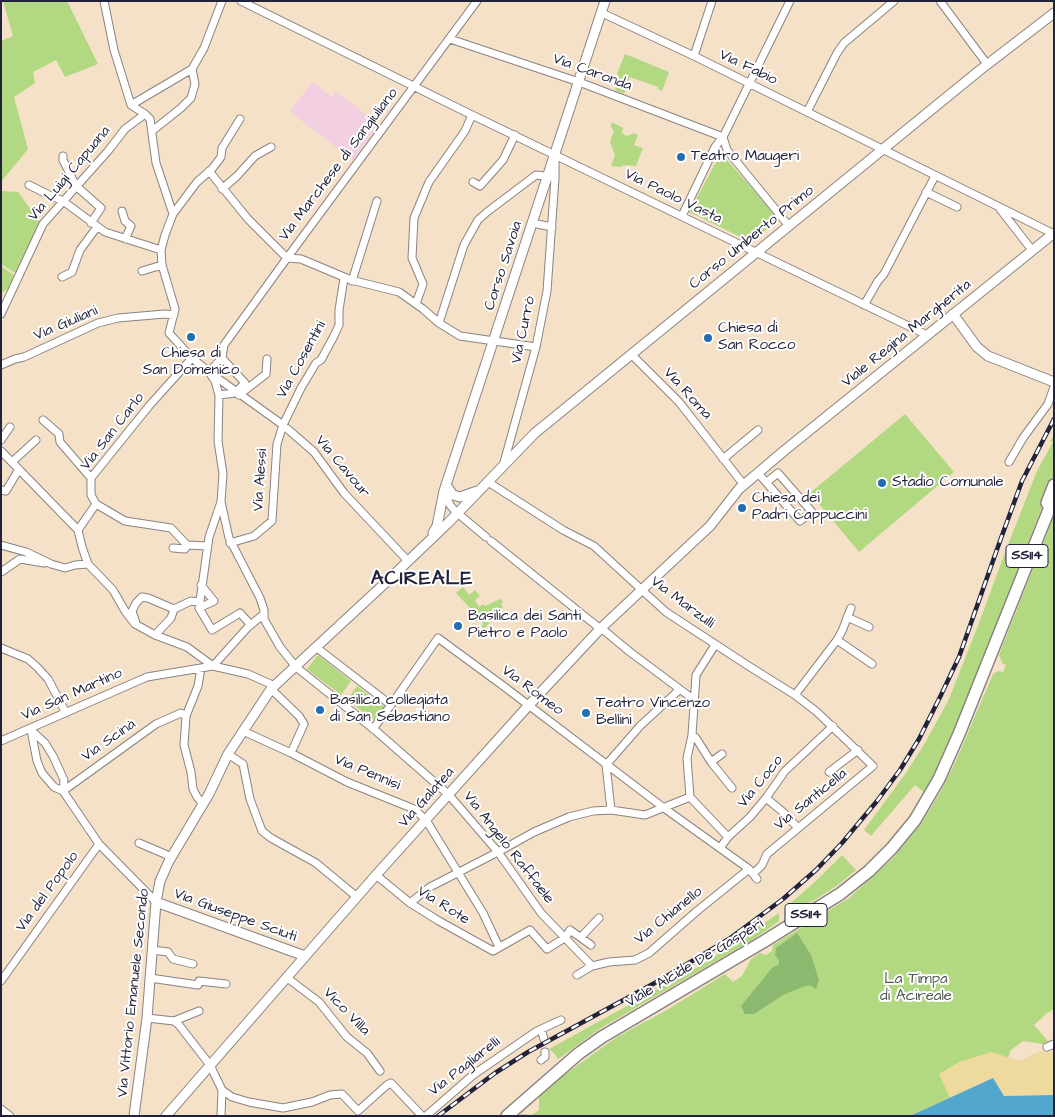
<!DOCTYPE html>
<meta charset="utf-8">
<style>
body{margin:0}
#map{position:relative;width:1055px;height:1117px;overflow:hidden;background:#f4e1c7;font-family:"Architects Daughter",sans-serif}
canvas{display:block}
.frame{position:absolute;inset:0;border:2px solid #22223b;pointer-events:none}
</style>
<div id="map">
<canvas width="1055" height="1117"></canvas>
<div class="frame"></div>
</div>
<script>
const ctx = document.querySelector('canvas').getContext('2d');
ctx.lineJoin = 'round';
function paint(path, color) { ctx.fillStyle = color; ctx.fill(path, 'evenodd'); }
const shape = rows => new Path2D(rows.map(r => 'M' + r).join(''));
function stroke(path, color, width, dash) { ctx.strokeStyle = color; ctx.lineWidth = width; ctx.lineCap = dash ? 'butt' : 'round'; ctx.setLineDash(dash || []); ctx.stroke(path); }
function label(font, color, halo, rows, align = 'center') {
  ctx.font = font + ' "Architects Daughter",sans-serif'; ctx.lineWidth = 4; ctx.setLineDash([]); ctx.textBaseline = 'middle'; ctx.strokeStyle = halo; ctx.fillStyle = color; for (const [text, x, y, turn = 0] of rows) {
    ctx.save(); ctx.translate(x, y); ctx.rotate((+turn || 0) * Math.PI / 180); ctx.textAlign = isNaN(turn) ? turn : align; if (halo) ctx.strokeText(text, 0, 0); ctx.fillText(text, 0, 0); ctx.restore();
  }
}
paint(shape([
 [312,82,332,97,335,92,339,94,379,124,353,160,290,112]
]), '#f2cfe1');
paint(shape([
 [3,1,67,1,98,64,65,77,56,60,33,72,35,83,14,97,28,149,1,182,1,41,13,36],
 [625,54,669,72,662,91,658,89,658,87,630,77,624,94,615,90,619,76,617,74],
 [612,122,623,128,622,133,627,136,634,133,638,135,634,145,643,148,636,166,623,165,622,167,611,166,615,155,610,142,614,131,611,127],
 [721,153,779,219,751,242,689,212],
 [1,191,18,192,41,223,17,274,1,264],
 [1,266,15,276,10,288,1,293],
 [905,414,954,472,859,552,810,493],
 [1054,435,1054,476,963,711,936,771,925,793,915,785,871,836,864,830,906,773,925,743,949,699,979,623,1007,547,1037,471,1053,442,1050,441],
 [1054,516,1054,1009,1047,1013,1034,1025,1048,1041,1043,1044,1023,1041,1011,1050,1002,1074,910,1116,519,1116,521,1114,532,1115,539,1110,539,1097,557,1080,617,1037,667,1010,725,974,733,982,742,976,751,959,760,953,766,955,772,951,773,945,849,898,893,858,923,821,941,791,956,761,993,674,998,671,1003,672,1006,665,1002,663,999,655],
 [463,587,469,595,475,590,480,596,475,600,479,607,484,604,485,606,500,599,503,601,501,605,503,607,485,628,481,627,483,625,482,621,472,621,472,619,468,615,471,609,456,593],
 [318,655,351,681,341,695,307,669],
 [357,686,385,707,375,721,347,700],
 [842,855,856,870,838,885,813,901,789,909,785,908,817,880],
 [779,913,779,921,754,939,601,1028,558,1059,555,1054,549,1049,705,963]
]), '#b2d881');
paint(shape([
 [797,933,811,955,819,980,816,989,810,985,805,986,783,995,754,1014,745,1014,741,1006,772,968,779,964,779,960,775,955,776,948]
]), '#8db86f');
paint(shape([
 [1040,1051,1054,1052,1054,1095,1004,1096,993,1078,950,1098,939,1074,959,1062,991,1052,1020,1061]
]), '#eeda9e');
paint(shape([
 [993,1078,1004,1096,1054,1095,1054,1116,910,1116]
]), '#53a7cf');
const minor = shape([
 [104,1,114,50,131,105,145,114,150,119,156,163,173,214],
 [241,1,472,115,927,335],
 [940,1,987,64],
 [602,13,694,56,1054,234],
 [450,39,579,82,723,137],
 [694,56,712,1],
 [131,105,192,69,204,48,222,1],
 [807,112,837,53,844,43,894,1],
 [240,119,222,148,221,157,212,169,197,182,173,214,165,235,161,250,162,265,175,309,169,333,192,358,209,372,283,425,314,452,344,493,408,561],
 [152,131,181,108,191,98,195,84,192,69],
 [723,137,727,150,789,226],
 [63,156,63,160,76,186,101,208,91,223],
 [209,171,248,219,287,258,301,259,351,280,399,292,423,309,439,323,460,336,536,347],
 [473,182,480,186,503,160,515,135],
 [29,185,47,194,63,201,105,232,161,250],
 [222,189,237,176,255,156,271,147],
 [926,192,957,207],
 [1000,209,1032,250],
 [122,211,125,221,131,226,125,239],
 [682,216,715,147,723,137,790,1],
 [532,223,552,227],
 [142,271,162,265],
 [62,277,72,272,80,250,97,227],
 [352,281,377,201],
 [416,304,423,284,412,258,414,218,429,182,465,131,472,115],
 [864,305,878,281,884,274,935,176],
 [1,314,43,224,108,151,125,129,145,114],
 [439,323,464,245,478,220,487,212,536,175,552,177],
 [631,354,679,402,744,485],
 [1,365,15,359,24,357,98,323,118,318,165,314,174,315],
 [219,395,235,393,245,383,222,358],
 [239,395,266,374,267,359],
 [43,420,59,434,60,442,91,478],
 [1,440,10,427],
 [1,451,78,530],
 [723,459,758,430],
 [12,462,36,440],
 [1009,462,1023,438,1048,404,1054,387],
 [503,466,536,347,547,291,555,178,555,158],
 [758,473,800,521,812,512,778,473,767,482],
 [488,482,563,530,594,546,666,612,747,665,795,695,817,712,873,766,767,854,762,865,753,874],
 [1,490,6,491,19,469],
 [444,491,450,505,455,511,486,537],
 [221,502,229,538,260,598,264,610,264,619,280,647,296,667,376,731,449,795,498,852,541,913,592,966],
 [96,504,125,521,171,528,187,545,207,546],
 [78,530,82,547,88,564,113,590,125,611,135,624,155,635,187,647,213,666,248,674,275,686],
 [78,530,96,504,91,495,91,478,149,406,192,358],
 [491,541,598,627,601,628,630,652,693,699],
 [230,543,254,536,272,521,277,444,283,425,301,388,316,363,321,360,334,336,339,325,339,310,344,278],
 [1,545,26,552,51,564,65,568,75,565,88,564],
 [173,548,185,549,187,545],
 [1,572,20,559,44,563],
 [199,608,214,601,201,585],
 [174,609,191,601,199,602],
 [847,617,869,627],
 [136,623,132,611,136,603,142,597,148,598,174,609,171,618,155,635],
 [251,625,240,613,212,630,199,608,209,537,221,502,223,474,218,441,219,395,215,381,209,372,222,358,224,345,287,258,477,1],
 [837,640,872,664],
 [715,645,696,675,692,735,687,758,690,797,728,837,720,848],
 [1,648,28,659,37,667,48,679,66,713],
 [317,648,391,705,373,729],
 [201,668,198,686,186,716,184,745,191,772,193,789,197,797,203,804],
 [271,689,299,716,304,724,291,753],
 [795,695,837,640,842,631,851,608],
 [391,705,438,638,502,685,664,808,749,869,757,879],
 [31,730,37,761,42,773,54,787,63,791,99,844,156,902],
 [31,730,45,743,53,756,64,780,63,791],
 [243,731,291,753,347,782,414,809,426,820,483,913,499,947],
 [692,735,696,738,711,762,732,788],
 [1,741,147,677,213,666,248,627,264,614],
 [228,754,243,764,250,799,262,831,271,838,316,863,357,897],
 [711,762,722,754],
 [829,772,858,750],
 [63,791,156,724,181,713,186,716],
 [766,798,783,812,798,828],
 [611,810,606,765,640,726,679,690],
 [728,837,750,817,766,798,785,771,833,726],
 [139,843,172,857],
 [376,875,410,903,439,921,493,951,530,930,547,949,566,937,570,930,591,945],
 [410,903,430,887,498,852,534,832,569,817,593,811,611,810,645,815,690,797],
 [581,937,599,918],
 [152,950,168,952,173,959,193,964],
 [577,975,592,966,609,962,635,960,649,953,697,911,749,869],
 [286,977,319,1002,347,1037,367,1053,380,1071],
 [150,978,198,985,199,981,226,984],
 [1,981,99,844],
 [147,1018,174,1021,179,1025,210,1065,222,1090,232,1097,249,1102,283,1108,312,1102,330,1095,342,1094,358,1111,387,1085,391,1083,422,1116],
 [174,1021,199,1011],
 [541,1029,544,1039],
 [1047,1047,1054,1044],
 [541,1060,545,1057,545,1052],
 [1,1109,10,1116],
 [221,1116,222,1090],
 [426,1116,473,1075,537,1031,561,1020]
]);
const tertiary = shape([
 [953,314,977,347,988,356,1054,382],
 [446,485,453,495,460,497,477,491],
 [433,533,437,526,444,491,605,1],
 [156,902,305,956],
 [134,1116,147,1018,156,902,160,881,169,861,209,794,228,754,271,689,382,586,448,523,535,433,980,70,1054,13],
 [166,1116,376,875,529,705,601,628,710,526,739,489,785,450,1054,233]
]);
const primary = shape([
 [1047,503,1054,485],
 [507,1116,578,1054,602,1037,763,942,840,894,869,871,892,848,915,820,939,779,959,734,1054,497]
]);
stroke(minor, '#8b8281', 9);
stroke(tertiary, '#8b8281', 11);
stroke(primary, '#8b8281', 14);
stroke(minor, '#fff', 7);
stroke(tertiary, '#fff', 9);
stroke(primary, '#fff', 11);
const rail = shape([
 [438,1116,495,1073,528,1052,662,979,729,939,783,899,816,870,842,843,877,801,900,770,919,739,941,695,959,657,1000,541,1022,481,1054,419]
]);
stroke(rail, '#22223b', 4.5);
stroke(rail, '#fff', 2.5, [8]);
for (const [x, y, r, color] of [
 [681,157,5,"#1f6fb2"],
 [191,337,5,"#1f6fb2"],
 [708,338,5,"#1f6fb2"],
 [882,483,5,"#1f6fb2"],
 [742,508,5,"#1f6fb2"],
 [458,626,5,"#1f6fb2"],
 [320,710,5,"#1f6fb2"],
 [586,713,5,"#1f6fb2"]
]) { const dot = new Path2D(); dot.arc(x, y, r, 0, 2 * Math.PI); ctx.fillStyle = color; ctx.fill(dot); stroke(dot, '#fff', 2); }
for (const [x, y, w] of [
 [1027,556,42],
 [806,915,42]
]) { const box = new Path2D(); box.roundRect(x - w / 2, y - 11.5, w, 23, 4); ctx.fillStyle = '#fff'; ctx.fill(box); stroke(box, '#22223b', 1); }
label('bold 14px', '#22223b', null, [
 ["SS114",1027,556],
 ["SS114",806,915]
]);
label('15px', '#22223b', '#fff', [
 ["Via Fabio",748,68,26],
 ["Via Caronda",592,73,20],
 ["Via Marchese di Sangiuliano",339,165,-53],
 ["Via Luigi Capuana",70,174,-50],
 ["Via Paolo Vasta",673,197,26],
 ["Corso Umberto Primo",752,238,-39],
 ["Corso Savoia",504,266,-72],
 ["Via Giuliani",66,324,-23],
 ["Via Currò",524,330,-78],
 ["Viale Regina Margherita",907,334,-39],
 ["Via Cosentini",302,360,-61],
 ["Via Roma",687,394,48],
 ["Via San Carlo",113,432,-52],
 ["Via Cavour",342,467,50],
 ["Via Alessi",261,480,-86],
 ["Via Marzulli",682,603,37],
 ["Via Romeo",532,691,37],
 ["Via San Martino",72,695,-24],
 ["Via Scinà",109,741,-35],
 ["Via Pennisi",367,773,23],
 ["Via Coco",761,782,-51],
 ["Via Galatea",427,798,-48],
 ["Via Santicella",811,800,-39],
 ["Via Angelo Raffaele",508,848,52],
 ["Via del Popolo",48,892,-54],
 ["Via Rote",443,906,32],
 ["Via Giuseppe Sciuti",235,916,20],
 ["Via Chianello",669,916,-39],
 ["Viale Alcide De Gasperi",695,964,-31],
 ["Via Vittorio Emanuele Secondo",134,993,-84],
 ["Vico Villa",346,1012,46],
 ["Via Pagliarelli",465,1067,-38]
]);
label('15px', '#22223b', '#fff', [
 ["Teatro Maugeri",691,157],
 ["Chiesa di",718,329],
 ["San Rocco",718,346],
 ["Chiesa di",191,354,"center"],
 ["San Domenico",191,371,"center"],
 ["Stadio Comunale",892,483],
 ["Chiesa dei",752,499],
 ["Padri Cappuccini",752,516],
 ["Basilica dei Santi",468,617],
 ["Pietro e Paolo",468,634],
 ["Basilica collegiata",330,701],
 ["di San Sebastiano",330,718],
 ["Teatro Vincenzo",596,704],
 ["Bellini",596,721]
], 'left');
label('15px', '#4d5950', '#fff', [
 ["La Timpa",916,980],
 ["di Acireale",916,997]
]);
ctx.letterSpacing = '1px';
label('bold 20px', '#22223b', '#fff', [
 ["ACIREALE",422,580]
]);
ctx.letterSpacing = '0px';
</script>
